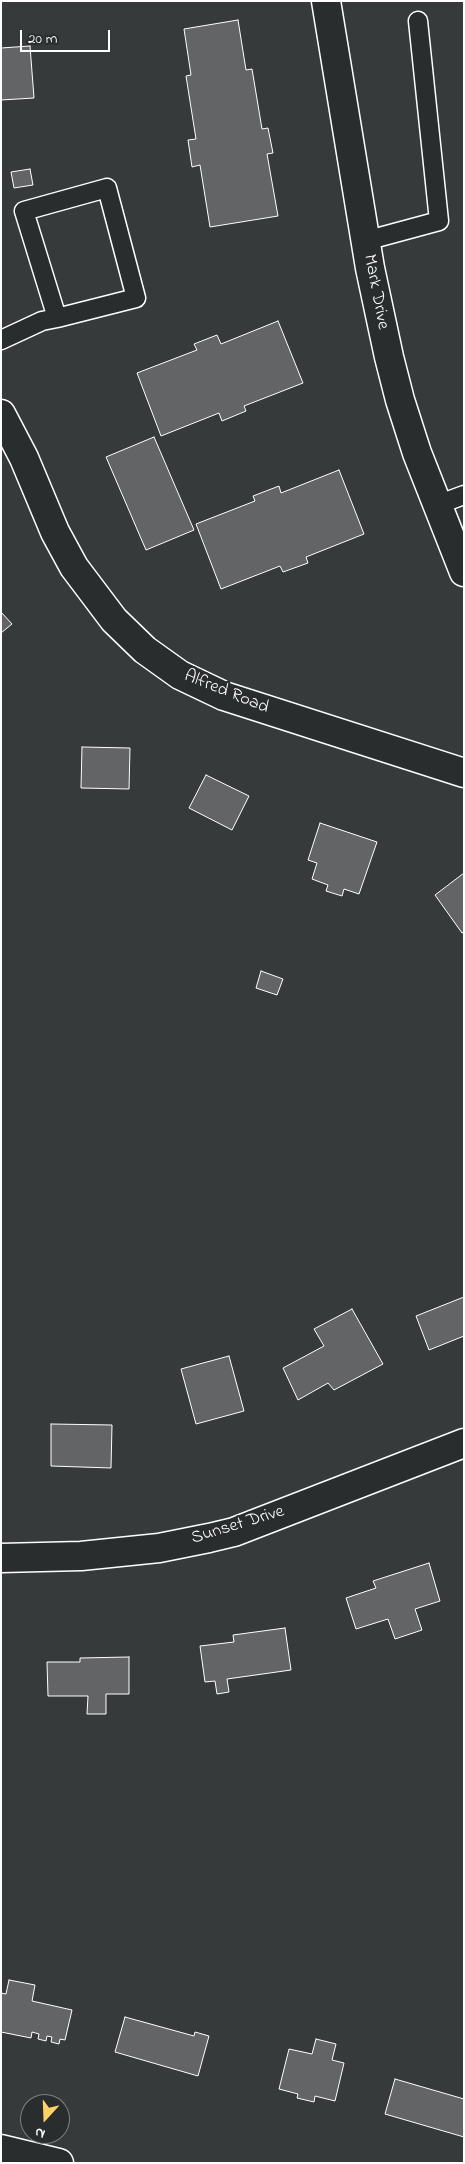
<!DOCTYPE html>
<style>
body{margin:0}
#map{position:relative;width:465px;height:2164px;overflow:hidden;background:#373a3b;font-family:"Indie Flower",sans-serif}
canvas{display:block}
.frame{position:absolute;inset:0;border:2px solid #fff;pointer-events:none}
.north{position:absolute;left:20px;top:2094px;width:50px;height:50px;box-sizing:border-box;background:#2a2d2e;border:1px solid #7f8182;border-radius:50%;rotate:200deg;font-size:14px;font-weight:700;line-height:20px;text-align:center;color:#fff}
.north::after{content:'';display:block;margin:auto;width:18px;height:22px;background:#ffd166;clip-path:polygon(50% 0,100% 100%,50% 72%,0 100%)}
.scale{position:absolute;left:20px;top:30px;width:90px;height:22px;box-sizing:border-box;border:2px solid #fff;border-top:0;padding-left:6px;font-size:15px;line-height:18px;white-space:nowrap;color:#fff;-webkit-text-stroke:4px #2a2d2e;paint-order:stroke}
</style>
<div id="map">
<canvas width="465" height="2164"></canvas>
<div class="frame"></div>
<div class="north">N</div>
<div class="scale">20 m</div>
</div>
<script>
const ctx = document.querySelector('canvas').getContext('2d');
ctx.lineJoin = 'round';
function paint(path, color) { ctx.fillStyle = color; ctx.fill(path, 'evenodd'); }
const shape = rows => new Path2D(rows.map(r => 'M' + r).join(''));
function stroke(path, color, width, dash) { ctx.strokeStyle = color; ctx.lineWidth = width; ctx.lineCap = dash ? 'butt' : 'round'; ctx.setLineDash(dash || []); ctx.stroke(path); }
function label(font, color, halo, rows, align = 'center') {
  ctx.font = font + ' "Indie Flower",sans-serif'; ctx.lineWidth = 4.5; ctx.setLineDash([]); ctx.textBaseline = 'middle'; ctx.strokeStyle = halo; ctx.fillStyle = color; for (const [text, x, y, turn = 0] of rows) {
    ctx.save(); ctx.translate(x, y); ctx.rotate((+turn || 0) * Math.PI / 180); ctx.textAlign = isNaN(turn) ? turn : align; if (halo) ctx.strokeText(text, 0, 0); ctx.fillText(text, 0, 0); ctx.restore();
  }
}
const building = shape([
 [238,20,246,70,252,69,262,129,268,128,273,153,267,154,278,216,210,227,200,165,192,167,188,140,196,139,186,76,191,75,184,29,238,20],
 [30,46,34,98,1,100,1,48,30,46],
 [30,169,33,185,14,188,11,172,30,169],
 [278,321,303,383,244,406,246,411,222,421,219,413,161,436,137,373,197,350,194,344,217,335,221,344,278,321],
 [154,437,194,530,146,550,106,457,154,437],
 [339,470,364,534,306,557,308,563,283,572,280,566,221,589,196,524,255,501,253,496,279,486,281,493,339,470],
 [1,612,12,624,1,633,1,612],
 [82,747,130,748,129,789,81,788,82,747],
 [206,775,249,796,232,830,189,808,206,775],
 [320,823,377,842,359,894,344,889,342,896,326,891,328,885,312,879,317,863,308,860,320,823],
 [464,873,464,932,462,933,435,895,464,873],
 [261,971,283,979,277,995,256,988,261,971],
 [464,1297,464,1336,429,1350,416,1316,464,1297],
 [352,1309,383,1364,334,1390,328,1383,298,1400,283,1368,324,1346,314,1329,352,1309],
 [229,1356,244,1411,196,1424,181,1369,229,1356],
 [51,1424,112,1425,111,1468,51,1466,51,1424],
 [429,1563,440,1601,415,1609,422,1630,395,1639,388,1619,356,1629,346,1598,376,1588,373,1581,429,1563],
 [285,1628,291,1670,227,1679,229,1692,217,1694,215,1681,205,1682,200,1646,234,1642,233,1635,285,1628],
 [129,1657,129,1694,106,1694,106,1714,87,1714,88,1696,48,1696,47,1662,80,1662,80,1658,129,1657],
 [9,1980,35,1985,32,2001,72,2010,65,2040,60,2039,59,2044,51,2042,52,2037,47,2036,46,2041,38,2039,39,2034,32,2032,31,2038,1,2032,1,1993,6,1994,9,1980],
 [125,2017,194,2036,195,2032,209,2036,198,2076,115,2052,125,2017],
 [316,2039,336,2044,332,2060,344,2063,335,2101,315,2096,314,2102,297,2098,298,2094,279,2089,289,2049,312,2054,316,2039],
 [395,2079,464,2099,464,2137,385,2114,395,2079]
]);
paint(building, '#636465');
stroke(building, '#fff', 1);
const service = shape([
 [365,241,439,221,418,21],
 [1,340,42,321,57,318,136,298,107,188,24,211,57,318],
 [437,505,464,495]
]);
const minor = shape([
 [326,1,370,268,389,357,400,400,417,453,464,572],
 [1,414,24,458,55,532,74,567,114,620,145,650,180,675,224,696,464,773],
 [1,1558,81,1556,159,1548,209,1538,234,1532,464,1443]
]);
const tertiary = shape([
 [1,2149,59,2163]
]);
stroke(service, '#fff', 21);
stroke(minor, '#fff', 31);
stroke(tertiary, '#fff', 31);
stroke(service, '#2a2d2e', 18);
stroke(minor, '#2a2d2e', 28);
stroke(tertiary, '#2a2d2e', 28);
label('18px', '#fff', '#2a2d2e', [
 ["Mark Drive",375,292,79],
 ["Alfred Road",226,693,22],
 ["Sunset Drive",238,1526,-17]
]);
</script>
